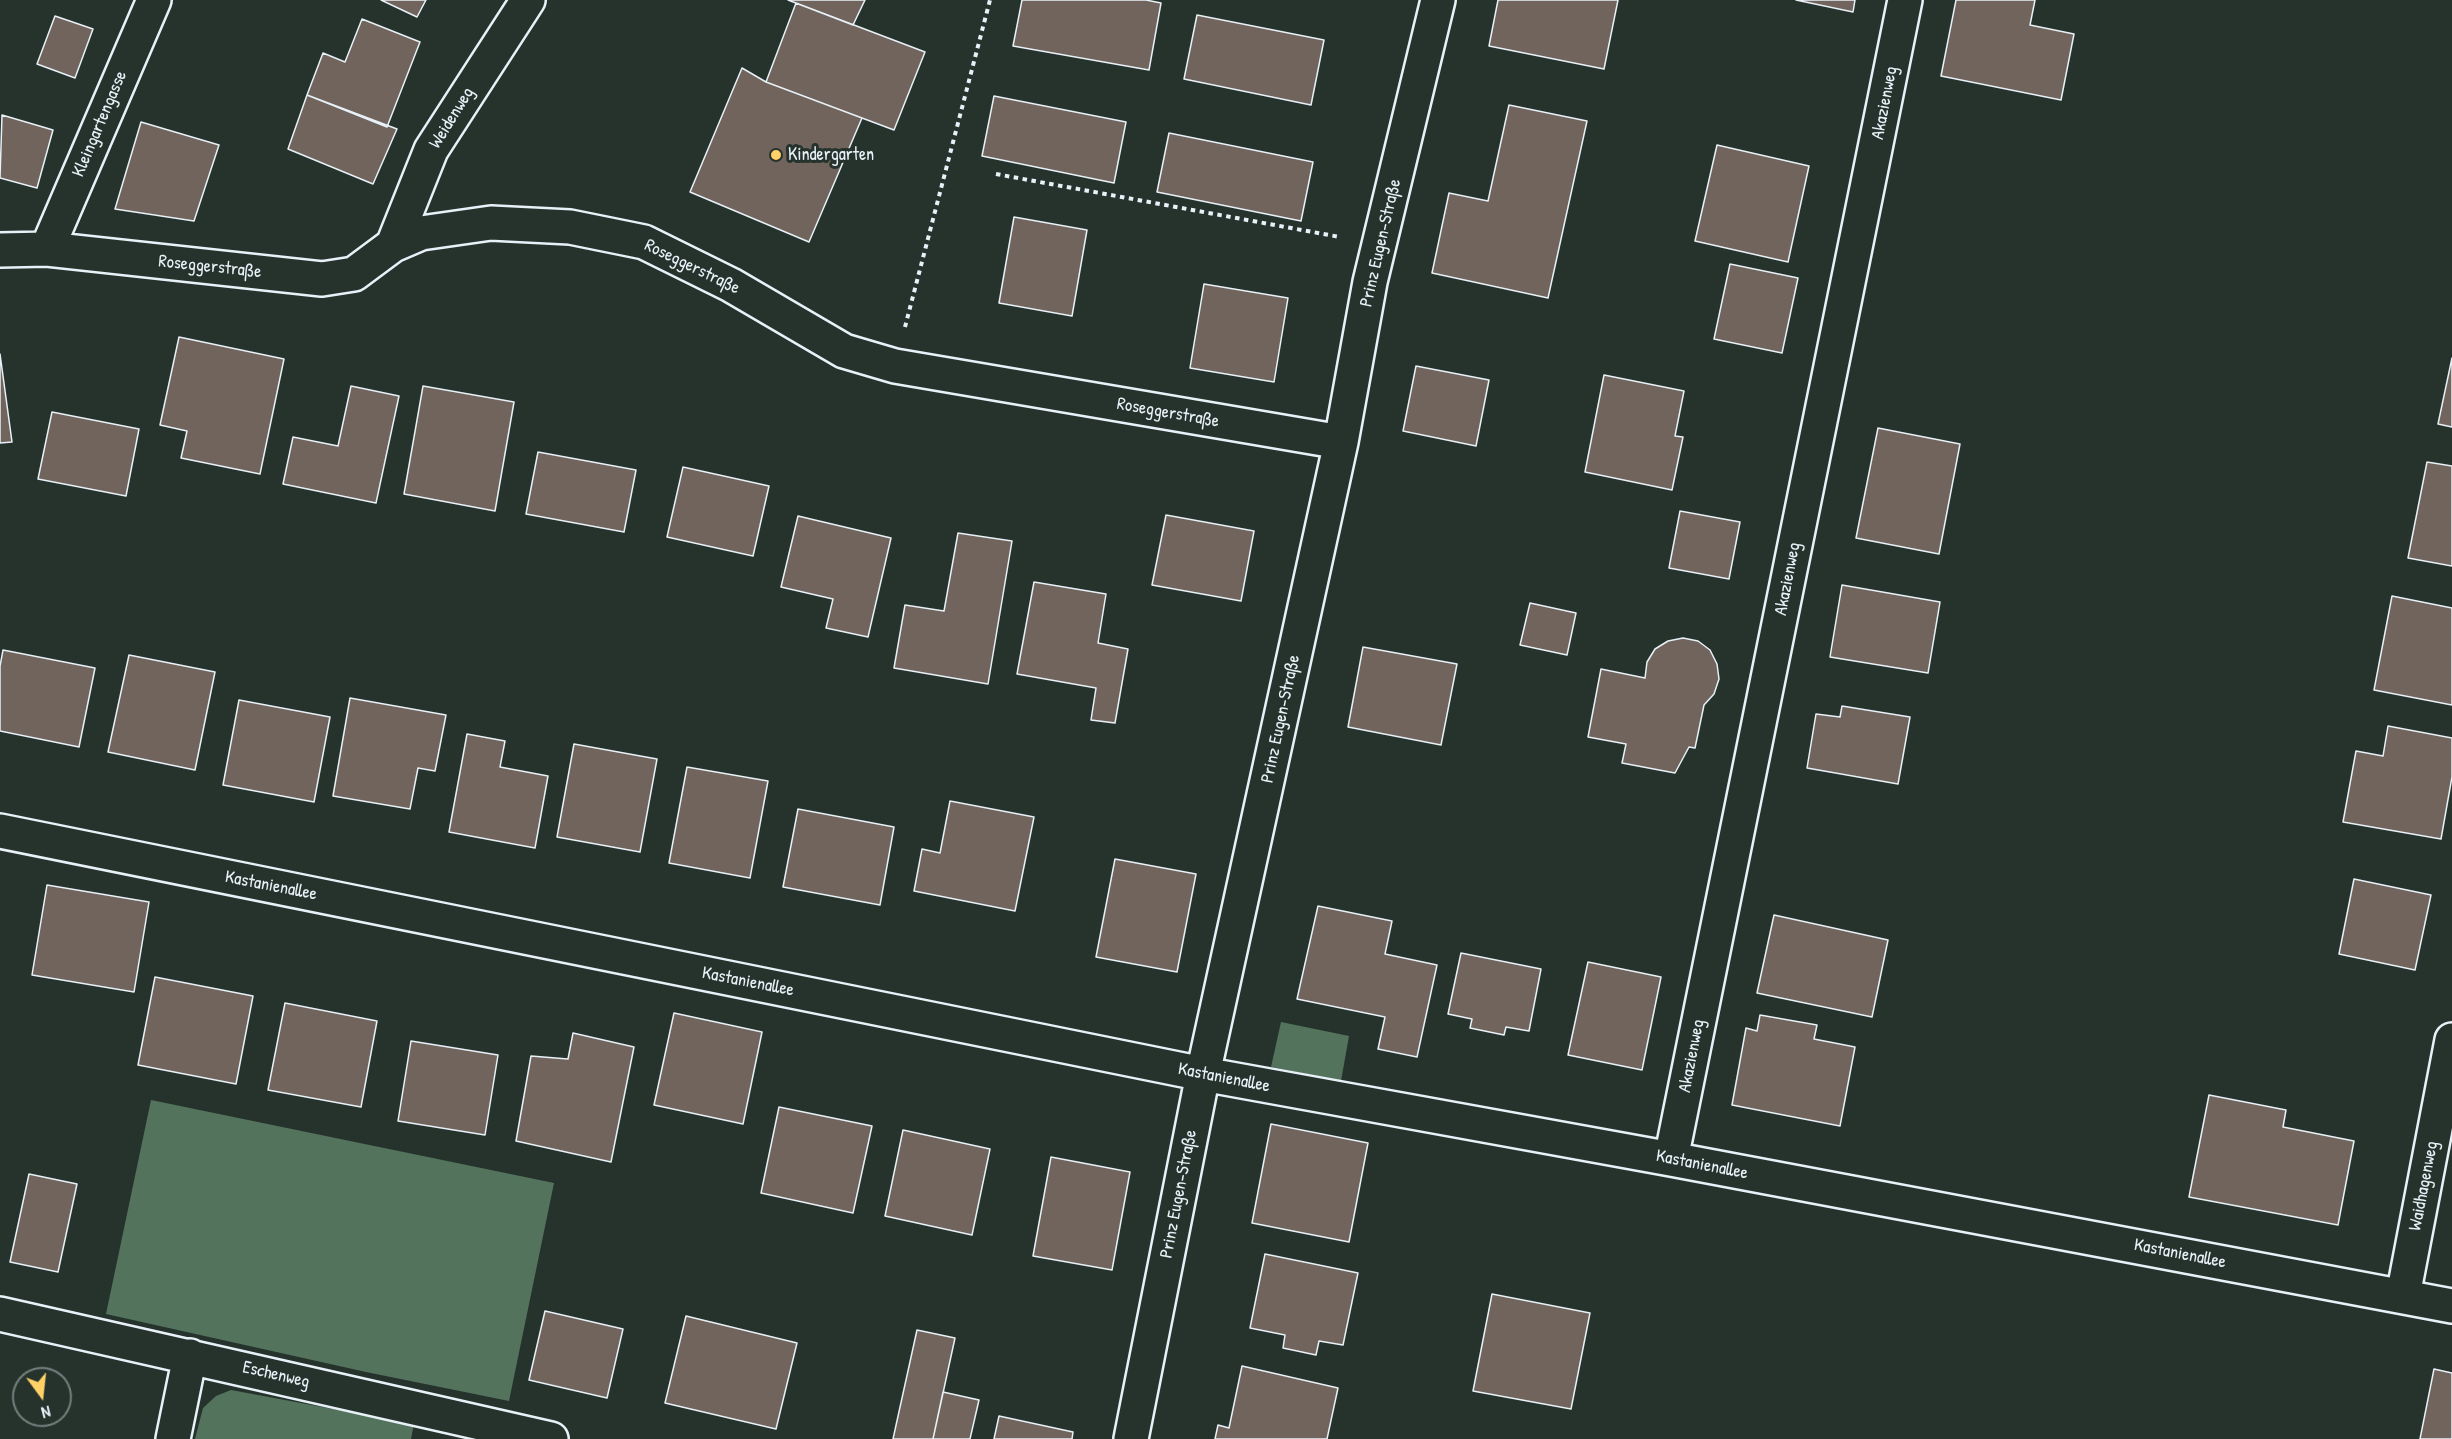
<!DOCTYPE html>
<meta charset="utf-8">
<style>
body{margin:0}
#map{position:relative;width:2452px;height:1439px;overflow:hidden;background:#26332d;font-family:"Patrick Hand",sans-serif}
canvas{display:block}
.north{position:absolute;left:12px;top:1367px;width:60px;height:60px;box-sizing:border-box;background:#26332d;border:2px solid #747f7e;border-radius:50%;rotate:165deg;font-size:16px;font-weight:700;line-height:24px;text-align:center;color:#e8f1f8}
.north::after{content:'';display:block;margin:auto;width:21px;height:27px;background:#ffd166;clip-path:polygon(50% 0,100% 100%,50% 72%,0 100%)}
</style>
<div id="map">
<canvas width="2452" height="1439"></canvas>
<div class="north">N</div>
</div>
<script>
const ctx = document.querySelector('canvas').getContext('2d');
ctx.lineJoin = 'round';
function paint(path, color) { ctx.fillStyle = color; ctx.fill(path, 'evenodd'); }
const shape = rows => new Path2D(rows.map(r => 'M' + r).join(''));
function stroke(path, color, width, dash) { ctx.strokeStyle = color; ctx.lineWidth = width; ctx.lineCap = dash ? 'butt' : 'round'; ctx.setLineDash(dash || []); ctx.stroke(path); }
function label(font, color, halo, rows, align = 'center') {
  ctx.font = font + ' "Patrick Hand",sans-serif'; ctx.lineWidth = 6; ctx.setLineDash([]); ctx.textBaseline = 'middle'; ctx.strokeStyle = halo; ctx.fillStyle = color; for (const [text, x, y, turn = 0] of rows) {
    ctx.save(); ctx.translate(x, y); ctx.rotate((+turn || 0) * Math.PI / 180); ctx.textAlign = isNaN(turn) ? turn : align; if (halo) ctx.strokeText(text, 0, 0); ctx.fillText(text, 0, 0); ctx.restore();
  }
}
paint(shape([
 [1281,1022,1349,1036,1341,1081,1271,1067],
 [151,1100,554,1183,509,1401,366,1372,106,1314],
 [231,1390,414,1424,411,1439,195,1439,203,1408,216,1396]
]), '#54735d');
const building = shape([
 [381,0,426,0,417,17,381,0],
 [788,0,865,0,853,25,788,0],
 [1022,0,1146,0,1161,3,1149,70,1013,46,1022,0],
 [1498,0,1618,0,1604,69,1489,46,1498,0],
 [1796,0,1855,0,1853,12,1796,0],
 [1956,0,2035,0,2030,25,2074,34,2061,100,1941,76,1956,0],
 [796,3,925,52,894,130,766,82,796,3],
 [1197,15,1324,40,1311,105,1184,79,1197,15],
 [55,16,93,29,75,78,37,64,55,16],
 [362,19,420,42,387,127,307,95,323,53,345,62,362,19],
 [742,68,766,82,862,118,809,242,690,192,742,68],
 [307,95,397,129,373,184,288,149,307,95],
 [994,96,1126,122,1114,183,982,156,994,96],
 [1509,105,1587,121,1548,298,1432,273,1449,193,1488,201,1509,105],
 [2,115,53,130,37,188,0,178,2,115],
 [141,122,219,145,194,221,115,209,141,122],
 [1169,133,1313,162,1301,221,1157,192,1169,133],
 [1717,145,1809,166,1788,262,1695,241,1717,145],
 [1014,217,1087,230,1072,316,999,303,1014,217],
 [1730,264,1798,278,1782,353,1714,339,1730,264],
 [1204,284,1288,298,1274,382,1190,368,1204,284],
 [179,337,284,359,260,474,181,458,187,431,160,425,179,337],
 [0,354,12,442,0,443,0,354],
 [2452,358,2452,427,2438,424,2452,358],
 [1416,366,1489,380,1476,446,1403,431,1416,366],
 [1604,375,1684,391,1675,436,1683,437,1672,490,1585,472,1604,375],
 [351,386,399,396,376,503,283,484,293,437,338,446,351,386],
 [423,386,514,402,495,511,404,494,423,386],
 [52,412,139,429,126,496,38,479,52,412],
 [1878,428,1960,444,1939,554,1856,538,1878,428],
 [538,452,636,470,624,532,526,514,538,452],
 [2427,462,2452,466,2452,566,2408,558,2427,462],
 [683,467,769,486,753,556,667,537,683,467],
 [1680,511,1740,522,1729,579,1669,568,1680,511],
 [1166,515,1254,531,1241,601,1152,585,1166,515],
 [798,516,891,538,868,637,826,628,833,599,781,587,798,516],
 [958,533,1012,541,988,684,894,668,905,605,944,611,958,533],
 [1034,582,1106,594,1098,643,1128,649,1115,723,1091,720,1096,688,1017,674,1034,582],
 [1842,585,1940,602,1928,673,1830,657,1842,585],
 [2392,596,2452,608,2452,705,2374,690,2392,596],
 [1530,603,1576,613,1567,655,1520,645,1530,603],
 [1683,638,1698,641,1710,650,1717,664,1719,679,1714,694,1704,705,1695,748,1689,747,1675,773,1622,763,1626,744,1588,737,1601,669,1645,678,1647,662,1655,649,1668,641,1683,638],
 [1363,647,1457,664,1441,745,1348,727,1363,647],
 [3,650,95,668,79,747,0,731,0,666,3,650],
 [129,655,215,672,195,770,108,752,129,655],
 [350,698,446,715,435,771,418,768,410,809,333,796,350,698],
 [239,700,330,717,314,802,223,785,239,700],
 [1842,706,1910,717,1898,784,1807,768,1816,714,1840,717,1842,706],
 [2388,726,2452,738,2452,777,2441,839,2343,822,2356,751,2383,756,2388,726],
 [467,734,505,741,500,767,548,776,535,848,449,832,467,734],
 [574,744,657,759,640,852,557,837,574,744],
 [687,767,768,781,750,878,669,863,687,767],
 [950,801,1034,817,1015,911,914,891,922,849,940,853,950,801],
 [798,809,894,827,880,905,783,887,798,809],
 [1115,859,1196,874,1177,972,1096,957,1115,859],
 [2354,879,2431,895,2415,970,2339,954,2354,879],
 [47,885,149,902,134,992,32,975,47,885],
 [1318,906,1392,921,1385,954,1437,965,1417,1057,1378,1049,1385,1017,1297,999,1318,906],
 [1774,915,1888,940,1872,1017,1757,993,1774,915],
 [1461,953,1541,969,1529,1031,1506,1027,1504,1035,1470,1028,1472,1019,1448,1014,1461,953],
 [1588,962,1661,977,1642,1070,1568,1055,1588,962],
 [155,977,253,996,236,1084,138,1065,155,977],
 [285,1003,377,1021,361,1107,268,1090,285,1003],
 [674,1013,762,1032,743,1124,654,1105,674,1013],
 [1760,1015,1817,1025,1814,1039,1855,1047,1840,1126,1732,1105,1746,1028,1757,1031,1760,1015],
 [573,1033,634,1047,611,1162,516,1141,531,1056,568,1059,573,1033],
 [411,1041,498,1055,485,1135,398,1121,411,1041],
 [2209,1095,2286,1110,2283,1127,2354,1141,2338,1225,2189,1197,2209,1095],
 [779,1107,872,1126,853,1213,761,1193,779,1107],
 [1271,1124,1368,1143,1349,1242,1252,1223,1271,1124],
 [903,1130,990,1149,972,1235,885,1216,903,1130],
 [1051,1157,1130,1172,1112,1270,1033,1256,1051,1157],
 [29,1174,77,1184,58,1272,10,1262,29,1174],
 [1265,1254,1358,1273,1343,1345,1319,1341,1316,1355,1283,1348,1285,1335,1250,1328,1265,1254],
 [1492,1294,1590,1313,1571,1409,1473,1391,1492,1294],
 [545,1311,623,1329,607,1398,529,1380,545,1311],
 [686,1316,797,1343,776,1429,665,1403,686,1316],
 [917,1330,955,1338,933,1439,893,1439,917,1330],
 [1242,1366,1338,1388,1327,1439,1215,1439,1218,1425,1229,1428,1242,1366],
 [2434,1369,2452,1373,2452,1439,2420,1439,2434,1369],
 [943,1392,979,1400,970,1439,933,1439,943,1392],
 [999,1416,1073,1432,1072,1439,994,1439,999,1416]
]);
paint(building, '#70645c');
stroke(building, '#e8f1f8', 1.5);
const minor = shape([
 [393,245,431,150,528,0],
 [47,249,154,0],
 [0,250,47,249,322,279,354,274,393,245,421,233,491,223,570,227,644,242,731,285,844,351,895,366,1341,442],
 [0,831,1203,1074,1671,1159,2452,1306],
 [1671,1159,1905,0],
 [2403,1296,2452,1040],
 [0,1314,551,1439],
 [173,1439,190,1356],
 [1131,1439,1203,1074,1341,442,1370,282,1438,0]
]);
stroke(minor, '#e8f1f8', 38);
stroke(shape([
 [996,174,1340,237],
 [905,327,990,0]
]), '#e8f1f8', 4, [4.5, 4.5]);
stroke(minor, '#26332d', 33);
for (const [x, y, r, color] of [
 [776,155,6,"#ffd166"]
]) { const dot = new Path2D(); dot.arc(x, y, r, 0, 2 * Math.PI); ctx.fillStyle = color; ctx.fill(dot); stroke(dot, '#26332d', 2); }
label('18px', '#e8f1f8', '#26332d', [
 ["Akazienweg",1885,103,-79],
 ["Weidenweg",452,118,-58],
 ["Kleingartengasse",100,124,-67],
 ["Prinz Eugen-Straße",1381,243,-77],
 ["Roseggerstraße",210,267,6],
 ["Roseggerstraße",692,267,26],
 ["Roseggerstraße",1168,413,10],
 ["Akazienweg",1788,579,-79],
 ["Prinz Eugen-Straße",1281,719,-78],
 ["Kastanienallee",271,886,11],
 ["Kastanienallee",748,982,11],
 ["Akazienweg",1692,1056,-79],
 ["Kastanienallee",1224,1078,11],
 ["Kastanienallee",1702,1165,11],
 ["Waidhagenweg",2424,1186,-79],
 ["Prinz Eugen-Straße",1179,1194,-79],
 ["Kastanienallee",2180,1254,11],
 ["Eschenweg",276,1375,13]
]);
label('18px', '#e8f1f8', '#26332d', [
 ["Kindergarten",788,155]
], 'left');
</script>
